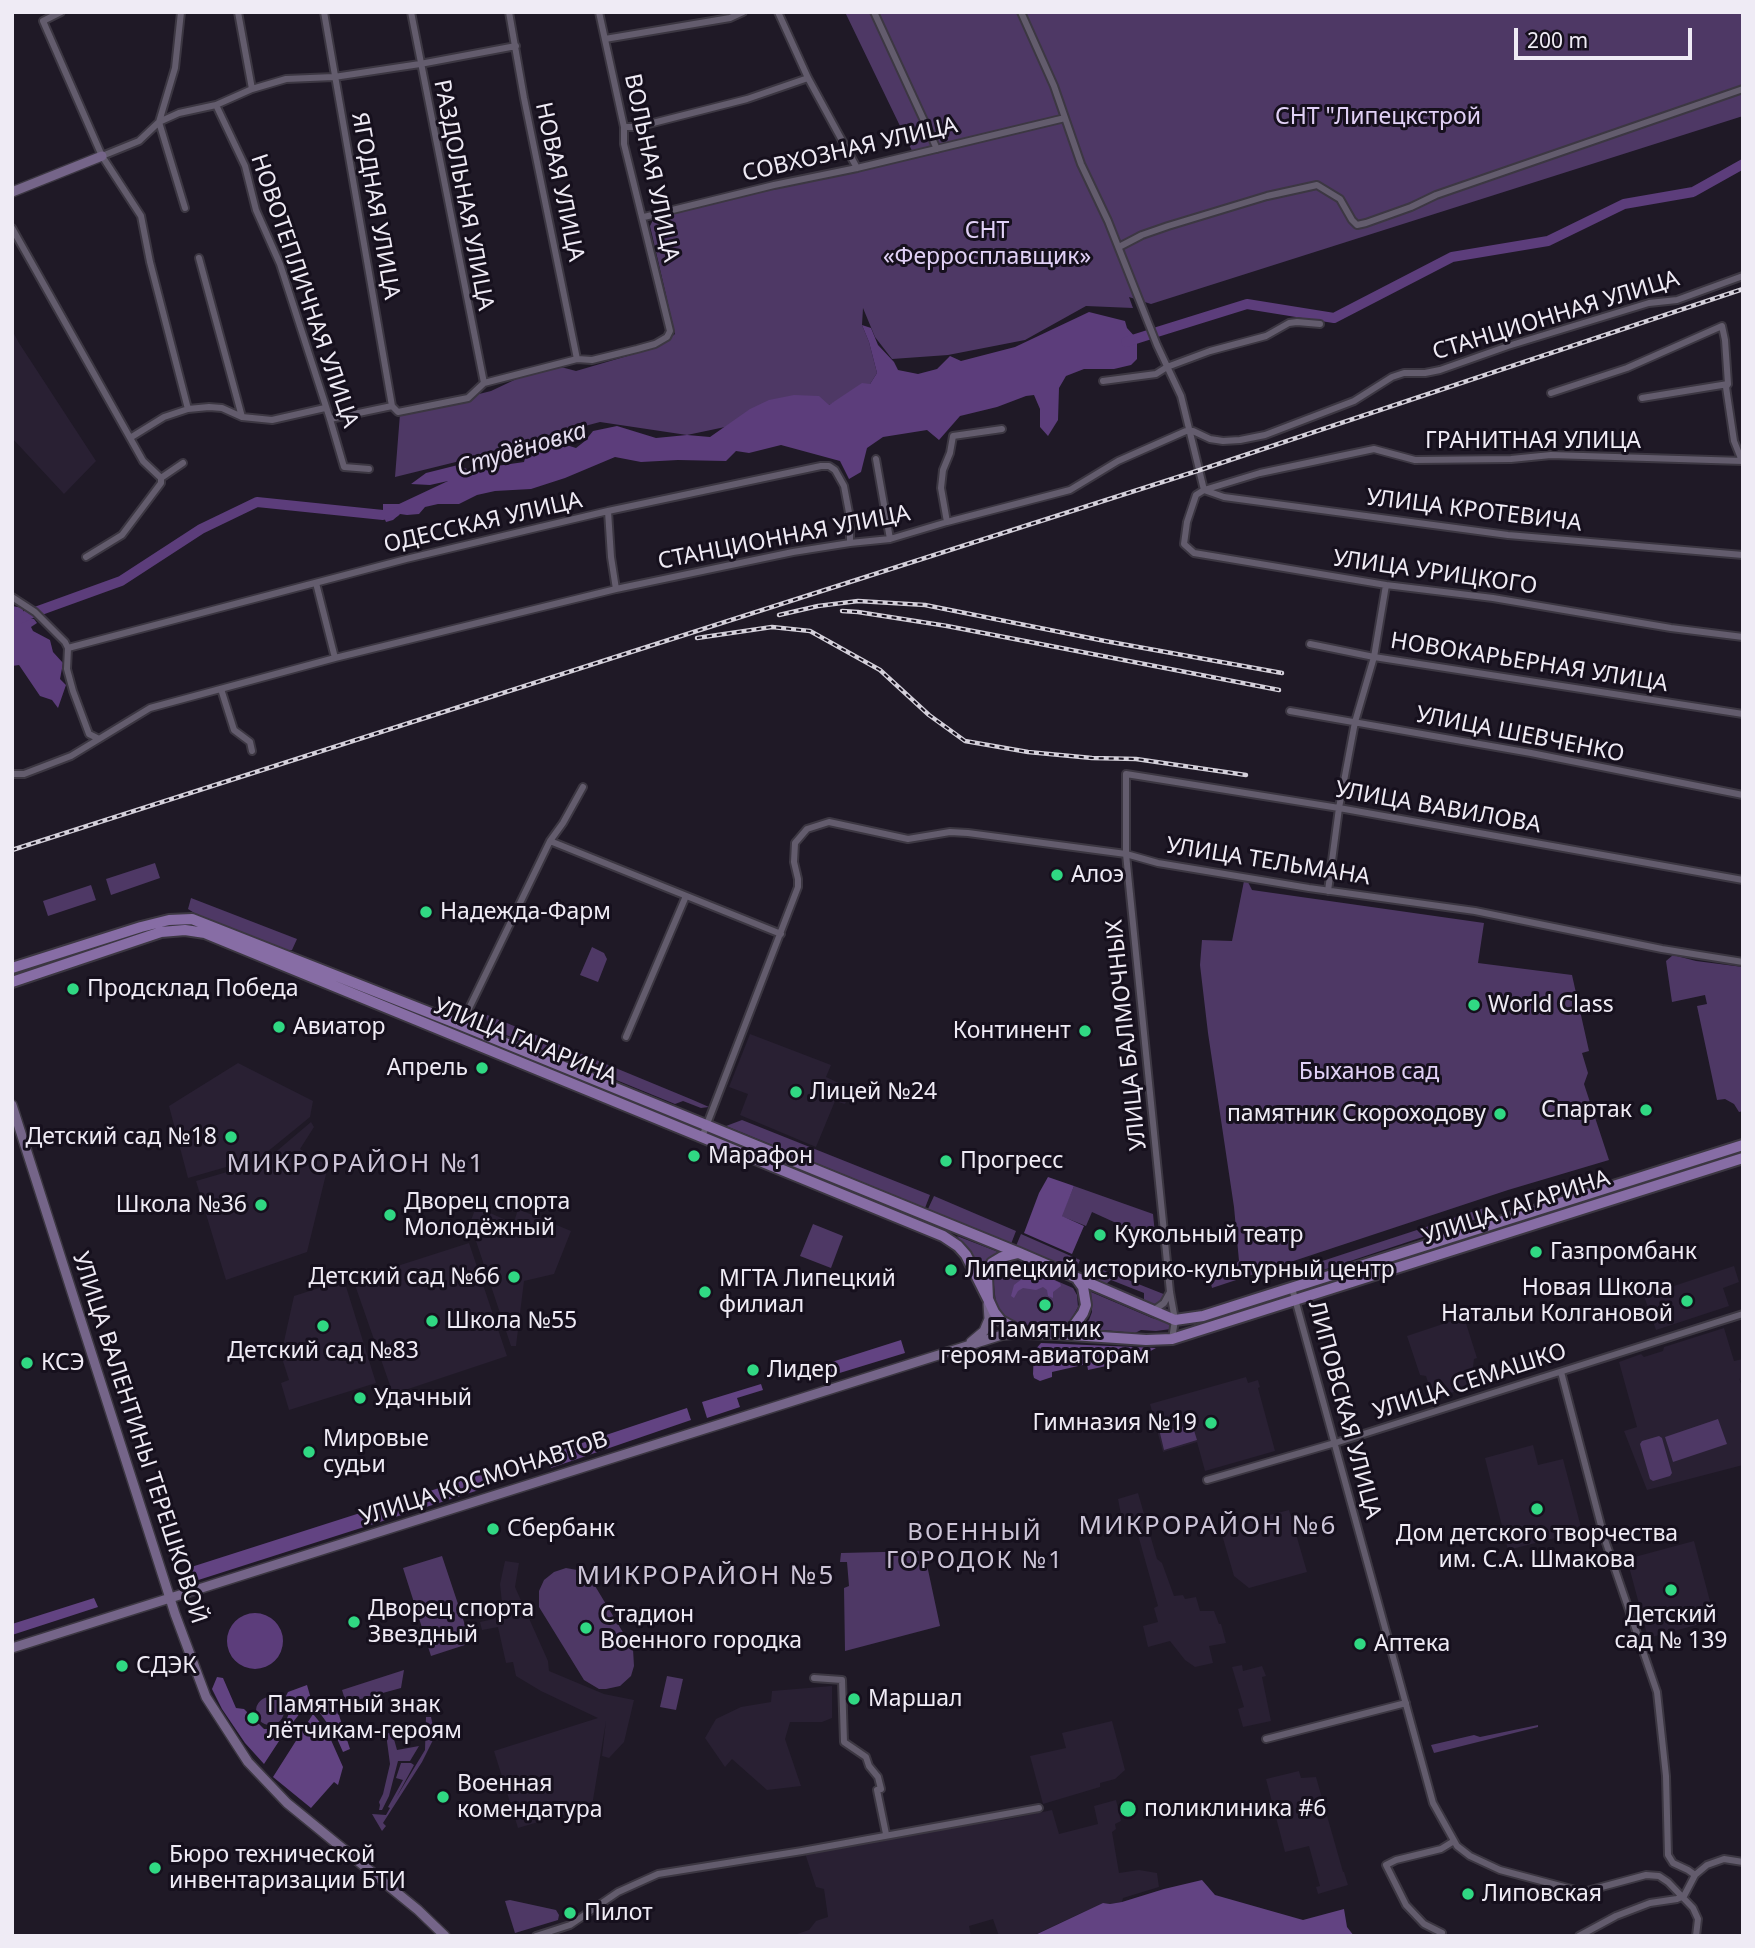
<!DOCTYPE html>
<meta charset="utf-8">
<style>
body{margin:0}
#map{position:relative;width:1755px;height:1948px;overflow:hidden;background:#1f1926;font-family:"Noto Sans",sans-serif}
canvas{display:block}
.frame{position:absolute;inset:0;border:14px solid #efebf5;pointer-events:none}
.scale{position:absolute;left:1514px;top:28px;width:178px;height:32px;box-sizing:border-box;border:4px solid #efebf5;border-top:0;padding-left:9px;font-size:21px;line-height:24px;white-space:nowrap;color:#efebf5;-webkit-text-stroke:5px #16101d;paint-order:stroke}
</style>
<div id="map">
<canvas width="1755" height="1948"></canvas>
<div class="frame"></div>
<div class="scale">200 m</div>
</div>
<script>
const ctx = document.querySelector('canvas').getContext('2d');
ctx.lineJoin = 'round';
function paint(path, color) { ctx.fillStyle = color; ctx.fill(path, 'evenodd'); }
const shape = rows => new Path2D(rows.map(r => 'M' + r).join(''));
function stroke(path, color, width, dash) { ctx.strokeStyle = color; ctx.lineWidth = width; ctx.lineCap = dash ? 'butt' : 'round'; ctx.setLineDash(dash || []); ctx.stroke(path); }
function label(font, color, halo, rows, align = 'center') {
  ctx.font = font + ' "Noto Sans",sans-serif'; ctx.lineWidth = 6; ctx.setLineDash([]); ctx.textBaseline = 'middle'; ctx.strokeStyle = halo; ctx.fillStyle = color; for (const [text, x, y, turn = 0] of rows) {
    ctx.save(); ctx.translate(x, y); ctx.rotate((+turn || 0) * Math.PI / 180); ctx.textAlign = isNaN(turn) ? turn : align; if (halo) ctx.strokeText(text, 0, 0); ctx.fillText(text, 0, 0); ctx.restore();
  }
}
paint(shape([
 [12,330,19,343,96,461,64,494,12,438],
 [750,1034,831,1065,826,1077,852,1089,845,1104,835,1101,816,1147,740,1115,748,1094,729,1087],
 [238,1063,313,1101,310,1117,261,1157,188,1178,169,1106],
 [311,1122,314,1127,300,1149,328,1166,307,1252,226,1280,196,1181,265,1161],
 [476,1207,506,1220,515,1219,518,1209,571,1231,554,1274,524,1281,516,1346,511,1346,470,1223],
 [469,1243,507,1356,393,1394,355,1285,378,1278,391,1268],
 [1734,1266,1739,1282,1723,1288,1729,1306,1656,1330,1644,1296],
 [344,1280,376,1383,289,1410,281,1383,289,1380,281,1355,294,1296],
 [1464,1317,1477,1358,1474,1359,1473,1367,1480,1383,1433,1399,1426,1376,1420,1375,1407,1336],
 [1724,1328,1734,1361,1743,1359,1743,1385,1739,1378,1743,1389,1743,1465,1647,1490,1624,1431,1637,1427,1619,1362,1641,1354,1644,1357,1663,1351,1664,1347],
 [1246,1377,1248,1383,1258,1380,1260,1387,1258,1388,1275,1451,1205,1471,1197,1442,1163,1452,1150,1404],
 [1533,1445,1538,1465,1563,1459,1582,1531,1508,1550,1485,1458],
 [1138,1493,1157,1559,1162,1563,1174,1596,1183,1595,1185,1599,1196,1597,1200,1611,1214,1611,1219,1624,1221,1624,1226,1643,1209,1646,1213,1663,1195,1667,1185,1660,1170,1641,1148,1647,1143,1626,1158,1622,1154,1608,1158,1606,1133,1517,1122,1520,1118,1499],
 [1289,1510,1307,1572,1249,1588,1234,1576,1220,1528],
 [1694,1541,1715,1620,1648,1638,1627,1559],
 [505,1561,519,1563,515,1587,548,1661,549,1671,604,1694,634,1700,624,1742,609,1758,602,1756,606,1721,592,1806,518,1828,494,1751,598,1718,541,1691,516,1676,513,1662,506,1663,498,1627,482,1630,480,1622,494,1619,493,1613,502,1603,500,1584],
 [1242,1665,1243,1671,1262,1666,1266,1676,1262,1677,1271,1721,1243,1727,1238,1709,1244,1707,1232,1667],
 [832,1686,832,1718,822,1722,790,1722,785,1739,801,1786,767,1790,732,1759,725,1767,705,1738,716,1719,741,1707,771,1702,772,1691],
 [1112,1721,1125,1770,1115,1779,1100,1783,1100,1787,1043,1804,1030,1756,1066,1748,1062,1733],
 [1299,1771,1301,1778,1316,1777,1343,1872,1344,1872,1348,1885,1318,1894,1316,1887,1320,1886,1309,1846,1285,1852,1266,1779],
 [1116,1800,1121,1821,1115,1824,1116,1829,1112,1832,1119,1873,1139,1870,1157,1873,1159,1887,1123,1898,1122,1902,1110,1904,1103,1903,1032,1936,999,1936,993,1919,969,1926,971,1936,791,1936,809,1930,816,1921,828,1917,824,1889,816,1887,805,1853,964,1823,1005,1820,1052,1810,1059,1834,1098,1824,1094,1806]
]), '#292033');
paint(shape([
 [845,12,1743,12,1743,116,1151,304,1129,297,1133,308,1086,306,1025,340,948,355,892,359,875,337,863,308,862,325,869,342,877,373,870,384,829,405,760,405,725,427,687,435,600,422,502,448,468,459,395,477,400,414,491,391,527,374,561,367,576,371,658,347,675,334,650,226,655,216,914,155],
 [155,863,160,878,111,895,106,879],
 [1244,881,1248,882,1252,890,1484,923,1478,963,1572,975,1589,1051,1582,1053,1588,1073,1584,1084,1609,1160,1508,1190,1212,1288,1208,1271,1232,1267,1239,1261,1234,1207,1208,1033,1200,965,1202,940,1232,941],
 [91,885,96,900,48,916,43,901],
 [191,898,297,939,292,950,287,950,196,914,188,909],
 [592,947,604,953,607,959,598,982,580,975],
 [1673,955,1696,961,1743,967,1743,1111,1739,1112,1734,1104,1725,1099,1717,1100,1697,1006,1707,1004,1705,995,1672,1002,1666,961],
 [485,1014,693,1100,709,1107,701,1108,683,1101,675,1104,489,1028],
 [742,1120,930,1195,925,1208,726,1126],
 [1074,1186,1153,1214,1156,1244,1125,1227,1092,1212,1086,1226,1061,1216],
 [934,1196,1016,1231,1011,1244,928,1209],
 [1484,1208,1486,1216,1302,1277,1291,1274,1298,1269],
 [813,1224,843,1236,831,1268,800,1256],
 [1021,1234,1080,1260,1075,1271,1016,1246],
 [957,1236,1001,1253,991,1258,984,1267,982,1277,969,1251],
 [1013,1262,1073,1288,1077,1295,1078,1307,1071,1320,1058,1327,1047,1327,1020,1325,1004,1317,999,1311,996,1304,993,1276,1000,1267],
 [1103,1270,1166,1295,1162,1301,1155,1305,1144,1300,1144,1293,1111,1280,1106,1284,1098,1281],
 [1091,1292,1152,1318,1173,1324,1171,1329,1156,1331,1141,1330,1135,1333,1081,1328,1089,1320,1092,1312],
 [1718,1419,1727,1444,1673,1462,1665,1437],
 [1192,1424,1197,1440,1164,1450,1160,1433],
 [1659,1436,1662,1438,1672,1473,1670,1476,1653,1481,1650,1479,1640,1444,1642,1441],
 [924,1551,940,1626,845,1651,844,1588,849,1586,847,1562,840,1562,841,1553],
 [442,1556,471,1643,431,1656,403,1568],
 [566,1568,577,1570,589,1576,633,1649,634,1666,631,1676,620,1686,606,1689,599,1689,584,1680,539,1607,539,1591,544,1580,554,1572],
 [404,1670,401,1688,346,1703,342,1690],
 [667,1676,683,1679,676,1710,660,1707],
 '256 1711a14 14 0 1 1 28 0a14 14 0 1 1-28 0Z',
 [426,1717,431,1717,435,1736,422,1762,383,1823,386,1826,382,1831,372,1814,386,1815,390,1808,388,1807,403,1780,396,1778,401,1763,411,1763,414,1765,396,1798,425,1750],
 [1538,1725,1538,1727,1434,1753,1431,1745,1474,1735,1480,1737],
 [392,1732,397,1750,419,1746,410,1761,398,1761,389,1796,382,1810,379,1810,380,1805,379,1802,383,1794,390,1764,386,1734],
 [510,1900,556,1910,559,1915,558,1920,515,1933,505,1901]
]), '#4e3865');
paint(shape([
 [1048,1177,1074,1186,1062,1216,1084,1226,1072,1254,1024,1233,1039,1193],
 [1031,1272,1042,1274,1060,1283,1061,1286,1053,1292,1053,1298,1048,1296,1047,1290,1043,1287,1036,1290,1023,1288,1018,1291,1014,1298,1011,1296,1014,1285],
 [901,1340,905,1353,820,1379,816,1367],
 [1041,1343,1156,1348,1134,1360,1088,1370,1087,1364,1052,1372,1052,1377,1040,1381,1034,1378,1033,1374,1034,1351],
 [761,1384,763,1390,737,1398,740,1407,707,1418,702,1402],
 [687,1408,691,1420,551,1468,546,1455],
 [481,1474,485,1488,417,1510,412,1497],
 [407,1498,411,1512,189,1583,185,1569],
 [94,1598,98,1607,12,1635,12,1624],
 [217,1677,223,1678,236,1708,244,1709,264,1729,271,1729,285,1723,290,1711,286,1696,288,1692,307,1685,311,1699,283,1735,264,1764,245,1743,222,1709,212,1689],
 [329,1700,336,1706,350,1749,343,1752,335,1734,317,1709,321,1701],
 [313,1714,327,1731,343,1767,338,1785,334,1782,311,1808,273,1777],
 [1202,1880,1215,1895,1303,1920,1344,1909,1347,1927,1354,1936,1033,1936,1103,1903,1110,1904,1122,1902,1164,1889]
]), '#624382');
paint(shape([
 [1089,312,1125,321,1127,328,1137,339,1137,359,1131,365,1114,369,1084,369,1066,376,1059,388,1058,420,1048,436,1040,427,1040,409,1034,395,1026,396,997,407,960,416,939,440,927,430,883,437,867,448,861,472,849,479,840,461,781,445,749,453,736,451,726,461,678,460,641,462,615,457,565,478,531,489,495,491,477,495,459,504,438,504,425,507,419,514,407,515,400,514,393,520,386,522,383,515,383,504,399,504,448,481,430,485,411,484,426,473,458,465,469,470,524,462,528,446,541,451,560,443,576,448,585,441,593,431,617,426,656,438,687,435,710,437,750,409,769,400,794,395,819,396,829,405,862,383,870,384,877,373,869,342,862,325,871,328,878,345,894,362,898,370,918,374,937,369,950,356,961,361,1015,347],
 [12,606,23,608,23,618,34,619,37,623,31,627,33,631,50,640,53,652,63,663,60,679,66,685,58,708,52,700,40,696,19,665,12,666],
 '227 1641a28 28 0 1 1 56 0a28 28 0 1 1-56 0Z'
]), '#5c3d7b');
stroke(shape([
 [1157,332,1247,304,1334,318,1452,257,1548,241,1624,204,1693,192,1743,164],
 [1126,342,1148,335],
 [12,623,27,615,121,581,201,529,257,502,383,515,395,512]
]), '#5c3d7b', 10);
const street = shape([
 [61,12,43,21,102,156,141,216,150,262,188,409],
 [181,12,175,68,159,122,185,208],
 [238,12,252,89],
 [324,12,392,406],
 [411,12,484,383],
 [509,12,524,98,577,359],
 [778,12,808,78,857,168],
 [874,12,937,149],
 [1021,12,1054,86,1081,164,1108,221,1157,345,1181,396,1204,490],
 [605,39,730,18,743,12],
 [216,105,245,166,256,210,280,264,330,419,344,467,369,469],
 [624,127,637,127,747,99,808,78],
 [102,156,139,141,159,122,179,113,216,105,252,89,286,79,334,77,420,64,516,46],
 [644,217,774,185,857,168,1065,118],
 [12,228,143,461,161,478,161,483,122,535,86,557],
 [1119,247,1142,235,1168,226,1267,196,1317,185,1340,199,1352,220,1357,225,1366,223,1411,207,1436,195,1743,89],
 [199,258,242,417],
 [1103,381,1156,374,1167,367,1210,351,1266,336,1289,323,1297,322,1320,324],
 [1551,393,1627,368,1722,326,1725,340,1728,384,1726,387,1734,441,1742,461],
 [1642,398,1728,384],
 [330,419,392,406,398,412,468,398,484,383,577,359,592,360,637,349,655,344,667,337,670,331,624,144,624,127,599,12],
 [130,438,164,417,188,409,209,407,222,408,242,417,272,420,325,408],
 [876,459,890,539],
 [1743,461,1551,455,1511,459,1415,460,1374,449,1260,473,1204,490,1196,495,1187,522,1184,544,1194,553,1386,585,1493,598,1671,628,1743,637],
 [161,478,183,463],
 [1204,490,1224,497,1508,535,1743,555],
 [608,511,611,557,616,589],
 [947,522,941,488,943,470,950,453,953,436,1002,429],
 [316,583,335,658],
 [12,597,35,612,65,642,68,648,67,669,73,691,89,734,99,739],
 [1310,644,1374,657,1743,714],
 [68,648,406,559,608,511,821,466,829,466,835,470,844,486,850,518,850,543],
 [221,689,234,730,250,742,252,751],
 [1290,711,1531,753,1743,795],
 [12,774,24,774,71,756,150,708,335,658,616,589,793,552,850,543,890,539,947,522,1070,490,1118,461,1186,431,1193,431,1210,439,1223,441,1240,440,1265,435,1354,401,1392,377,1404,373,1425,373,1440,370,1508,346,1649,303,1677,300,1743,276],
 [550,841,781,934],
 [1328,891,1339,808,1355,722,1374,657,1386,585],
 [461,1025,550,841,563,823,583,787],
 [626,1037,686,896],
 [702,1137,798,887,798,879,794,862,795,843,807,829,829,822,908,839,950,832,968,833,1126,854,1158,863,1309,888,1475,911,1662,949,1743,962],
 [1292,1288,1433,1803,1457,1846,1470,1856,1500,1870,1583,1892,1646,1875,1659,1876,1668,1882,1693,1908,1698,1919,1696,1936],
 [1153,1311,1164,1303,1170,1292],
 [1172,1339,1175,1320,1170,1292,1126,854,1126,774,1339,808,1743,880],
 [1561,1372,1604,1537,1657,1692,1666,1776,1668,1855,1673,1863,1688,1870,1695,1875],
 [1207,1480,1335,1443,1743,1314],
 [814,1678,842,1680,844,1742,866,1757,869,1766,878,1777,881,1789,877,1790,886,1834],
 [1266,1739,1406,1703],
 [1684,1896,1695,1875,1707,1865,1724,1859,1743,1862],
 [1442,1933,1424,1924,1406,1905,1386,1865,1396,1860,1441,1849,1454,1841],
 [536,1936,570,1925,618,1892,658,1874,802,1851,1039,1808],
 [1579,1936,1616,1916,1650,1903,1677,1899,1684,1896]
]);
const secondary = shape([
 [12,192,102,156],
 [12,1105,175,1614,206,1697,248,1762,287,1803,418,1910,445,1936],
 [971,1342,984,1331,989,1319,988,1304],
 [12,1648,967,1346,1002,1335,1025,1333]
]);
const primary = shape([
 [12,968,141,927,169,920,192,919,461,1025,1019,1253,1175,1320,1203,1316,1253,1300,1743,1145],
 [12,982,161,932,185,930,205,933,943,1236,958,1246,966,1255,988,1299],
 [1018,1253,1002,1257,992,1263,987,1276,988,1299,994,1312,1001,1321,1016,1329,1025,1333,1057,1334,1073,1327,1083,1313,1086,1305,1083,1287,1078,1280],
 [1057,1334,1146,1340,1172,1339,1743,1158]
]);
stroke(street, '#3c3742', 10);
stroke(secondary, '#3c3742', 12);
stroke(primary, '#3c3742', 14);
stroke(street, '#635c6d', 6);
stroke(secondary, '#756589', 9);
stroke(primary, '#876da5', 10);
const rail = shape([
 [842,611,858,612,947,626,1279,690],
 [779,615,818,606,858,601,925,605,1105,641,1282,673],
 [697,638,772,627,810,631,880,670,929,715,965,741,1028,752,1092,758,1136,759,1246,775],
 [12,850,1200,470,1743,289]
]);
stroke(rail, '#d4d0da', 4.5);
stroke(rail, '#16101d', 2, [5]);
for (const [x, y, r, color] of [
 [1057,875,7,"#30d883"],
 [426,912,7,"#30d883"],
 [73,989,7,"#30d883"],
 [1474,1005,7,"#30d883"],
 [279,1027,7,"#30d883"],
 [1085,1031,7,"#30d883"],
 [482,1068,7,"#30d883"],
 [796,1092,7,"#30d883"],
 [1646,1110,7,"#30d883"],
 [1500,1114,7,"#30d883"],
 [231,1137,7,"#30d883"],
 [694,1156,7,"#30d883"],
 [946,1161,7,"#30d883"],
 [261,1205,7,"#30d883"],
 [390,1215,7,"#30d883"],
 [1100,1235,7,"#30d883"],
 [1536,1252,7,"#30d883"],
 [951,1270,7,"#30d883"],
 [514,1277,7,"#30d883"],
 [705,1292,7,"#30d883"],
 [1687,1301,7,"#30d883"],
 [1045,1305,7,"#30d883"],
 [432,1321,7,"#30d883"],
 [323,1326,7,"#30d883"],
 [27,1363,7,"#30d883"],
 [753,1370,7,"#30d883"],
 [360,1398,7,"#30d883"],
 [1211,1423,7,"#30d883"],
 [309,1452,7,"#30d883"],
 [1537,1509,7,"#30d883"],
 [493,1529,7,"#30d883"],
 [1671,1590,7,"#30d883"],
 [354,1622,7,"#30d883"],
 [586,1628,7,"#30d883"],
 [1360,1644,7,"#30d883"],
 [122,1666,7,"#30d883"],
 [854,1699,7,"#30d883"],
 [253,1718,7,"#30d883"],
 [443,1797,7,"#30d883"],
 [1128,1809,9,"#30d883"],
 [155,1868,7,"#30d883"],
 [1468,1894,7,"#30d883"],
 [570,1913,7,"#30d883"]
]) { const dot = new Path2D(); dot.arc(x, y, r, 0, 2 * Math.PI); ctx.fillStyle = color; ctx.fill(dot); stroke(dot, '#16101d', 2.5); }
label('23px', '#e1d1f6', '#16101d', [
 ["СНТ \"Липецкстрой",1378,117],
 ["СНТ",987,231],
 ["«Ферросплавщик»",987,257],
 ["Быханов сад",1369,1072]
]);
label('23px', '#efebf5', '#16101d', [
 ["СОВХОЗНАЯ УЛИЦА",850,150,-13],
 ["ВОЛЬНАЯ УЛИЦА",651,168,78],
 ["НОВАЯ УЛИЦА",559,182,78],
 ["РАЗДОЛЬНАЯ УЛИЦА",463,195,79],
 ["ЯГОДНАЯ УЛИЦА",375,206,80],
 ["НОВОТЕПЛИЧНАЯ УЛИЦА",304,291,71],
 ["СТАНЦИОННАЯ УЛИЦА",1556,316,-17],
 ["ГРАНИТНАЯ УЛИЦА",1533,441],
 ["УЛИЦА КРОТЕВИЧА",1474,511,7],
 ["ОДЕССКАЯ УЛИЦА",483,523,-13],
 ["СТАНЦИОННАЯ УЛИЦА",784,538,-11],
 ["УЛИЦА УРИЦКОГО",1435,573,8],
 ["НОВОКАРЬЕРНАЯ УЛИЦА",1529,663,9],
 ["УЛИЦА ШЕВЧЕНКО",1520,735,11],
 ["УЛИЦА ВАВИЛОВА",1438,808,10],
 ["УЛИЦА ТЕЛЬМАНА",1268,862,9],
 ["УЛИЦА БАЛМОЧНЫХ",1127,1035,-96],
 ["УЛИЦА ГАГАРИНА",525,1042,22],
 ["УЛИЦА ГАГАРИНА",1516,1208,-18],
 ["УЛИЦА СЕМАШКО",1470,1382,-18],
 ["ЛИПОВСКАЯ УЛИЦА",1344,1410,75],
 ["УЛИЦА ВАЛЕНТИНЫ ТЕРЕШКОВОЙ",139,1438,72],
 ["УЛИЦА КОСМОНАВТОВ",484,1479,-18]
]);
label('23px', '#efebf5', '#16101d', [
 ["Алоэ",1071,875],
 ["Надежда-Фарм",440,912],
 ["Продсклад Победа",87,989],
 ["World Class",1488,1005],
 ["Авиатор",293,1027],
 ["Континент",1071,1031,"right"],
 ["Апрель",468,1068,"right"],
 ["Лицей №24",810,1092],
 ["Спартак",1632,1110,"right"],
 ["памятник Скороходову",1486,1114,"right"],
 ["Детский сад №18",217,1137,"right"],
 ["Марафон",708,1156],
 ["Прогресс",960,1161],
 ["Дворец спорта",404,1202],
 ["Молодёжный",404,1228],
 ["Школа №36",247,1205,"right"],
 ["Кукольный театр",1114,1235],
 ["Газпромбанк",1550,1252],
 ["Липецкий историко-культурный центр",965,1270],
 ["Детский сад №66",500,1277,"right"],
 ["МГТА Липецкий",719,1279],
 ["филиал",719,1305],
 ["Новая Школа",1673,1288,"right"],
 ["Натальи Колгановой",1673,1314,"right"],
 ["Школа №55",446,1321],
 ["Памятник",1045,1330,"center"],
 ["героям-авиаторам",1045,1356,"center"],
 ["Детский сад №83",323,1351,"center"],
 ["КСЭ",41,1363],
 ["Лидер",767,1370],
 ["Удачный",374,1398],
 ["Гимназия №19",1197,1423,"right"],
 ["Мировые",323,1439],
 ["судьи",323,1465],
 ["Сбербанк",507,1529],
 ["Дом детского творчества",1537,1534,"center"],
 ["им. С.А. Шмакова",1537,1560,"center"],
 ["Дворец спорта",368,1609],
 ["Звездный",368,1635],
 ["Стадион",600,1615],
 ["Военного городка",600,1641],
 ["Детский",1671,1615,"center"],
 ["сад № 139",1671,1641,"center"],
 ["Аптека",1374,1644],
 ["СДЭК",136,1666],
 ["Маршал",868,1699],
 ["Памятный знак",267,1705],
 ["лётчикам-героям",267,1731],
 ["Военная",457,1784],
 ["комендатура",457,1810],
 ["поликлиника #6",1144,1809],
 ["Бюро технической",169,1855],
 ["инвентаризации БТИ",169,1881],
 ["Липовская",1482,1894],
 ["Пилот",584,1913]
], 'left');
label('italic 24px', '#e6def1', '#16101d', [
 ["Студёновка",522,450,-17]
]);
ctx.letterSpacing = '2px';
label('24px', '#ccc4d7', '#16101d', [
 ["ВОЕННЫЙ",975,1533],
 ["ГОРОДОК №1",975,1561]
]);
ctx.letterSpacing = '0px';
ctx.letterSpacing = '2px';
label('26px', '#ccc4d7', '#16101d', [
 ["МИКРОРАЙОН №1",356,1165],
 ["МИКРОРАЙОН №6",1208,1527],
 ["МИКРОРАЙОН №5",706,1577]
]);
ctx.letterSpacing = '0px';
</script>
